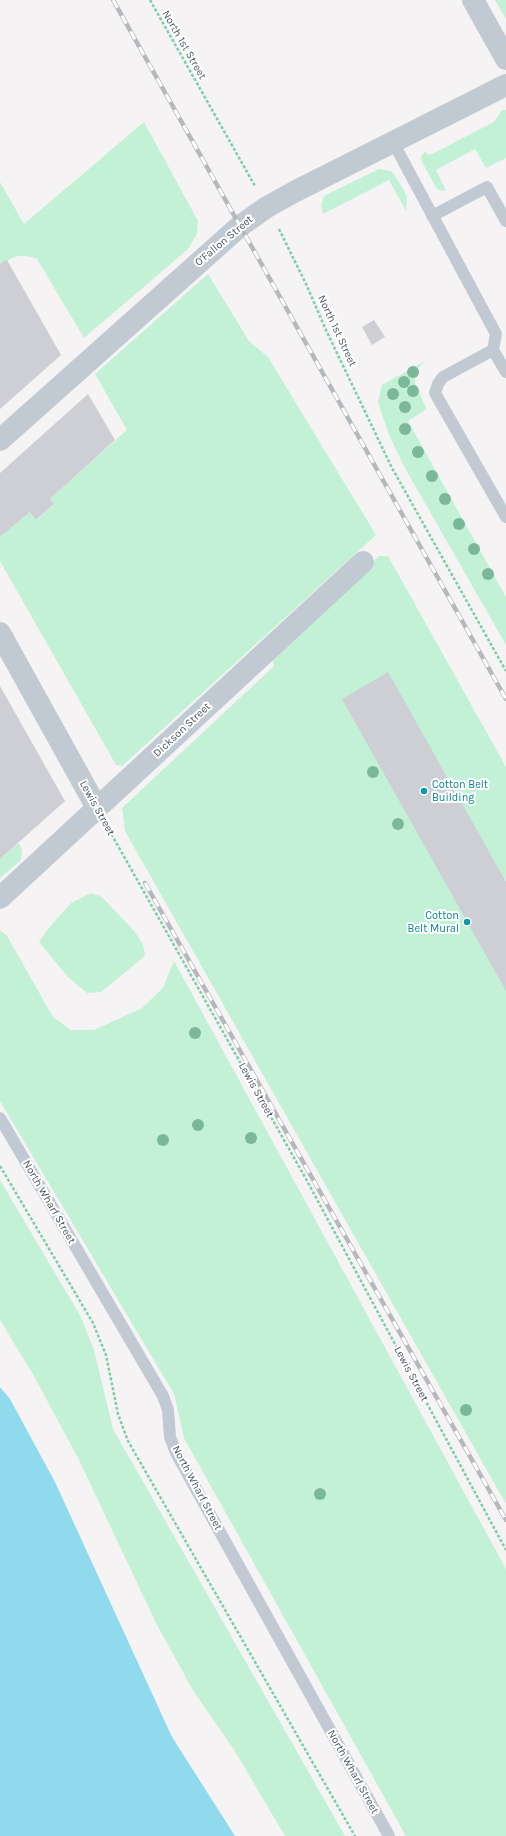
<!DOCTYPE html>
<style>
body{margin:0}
canvas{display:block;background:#f5f3f3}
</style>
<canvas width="506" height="1836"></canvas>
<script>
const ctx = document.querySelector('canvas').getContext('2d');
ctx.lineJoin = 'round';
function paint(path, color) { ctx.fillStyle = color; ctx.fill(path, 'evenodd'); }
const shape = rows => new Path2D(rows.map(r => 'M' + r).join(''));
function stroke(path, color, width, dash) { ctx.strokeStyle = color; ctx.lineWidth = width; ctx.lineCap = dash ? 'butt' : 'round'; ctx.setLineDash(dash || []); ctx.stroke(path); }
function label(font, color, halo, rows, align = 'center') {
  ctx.font = font + ' Karla,sans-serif'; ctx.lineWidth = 4; ctx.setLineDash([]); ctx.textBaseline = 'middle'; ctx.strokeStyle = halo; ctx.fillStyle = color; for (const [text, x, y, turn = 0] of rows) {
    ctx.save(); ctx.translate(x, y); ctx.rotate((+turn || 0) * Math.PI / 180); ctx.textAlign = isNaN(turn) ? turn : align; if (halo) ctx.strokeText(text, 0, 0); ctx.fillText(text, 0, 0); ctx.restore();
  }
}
paint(shape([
 [495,0,506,0,506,19],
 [502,110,506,110,506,158,486,168,475,149,436,170,446,190,441,191,437,189,421,160,422,154,425,152,430,155,494,122],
 [144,122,198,221,197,234,188,249,84,338,37,259,27,256,17,256,0,264,0,182,24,224],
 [379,169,391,171,396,177,407,196,406,211,389,180,323,214,321,205,324,196],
 [208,274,249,341,268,357,376,535,122,766,116,765,0,561,0,537,30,512,37,520,54,504,50,499,127,430,95,374],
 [425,361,419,367,415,375,415,383,426,408,424,411,408,421,506,597,506,645,405,468,389,435,378,402,382,385],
 [379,556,388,556,506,767,506,1504,125,831,122,808,274,666,272,657],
 [19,843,22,850,21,860,0,878,0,859],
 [91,893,102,897,135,932,143,944,145,956,101,992,87,993,67,976,39,942,48,929,71,903],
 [0,930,7,936,53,1017,71,1030,94,1030,142,1008,163,988,174,961,506,1569,506,1836,406,1836,184,1438,174,1394,0,1101],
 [0,1180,81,1317,94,1350,113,1429,345,1836,285,1836,233,1748,194,1692,157,1625,79,1460,34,1376,0,1320]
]), '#c3f1d5');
paint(shape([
 [0,1387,10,1399,55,1482,172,1737,235,1836,0,1836]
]), '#90daee');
paint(shape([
 [7,260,61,355,0,409,0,264],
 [374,320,385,337,372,345,362,327],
 [88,394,115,440,50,499,54,504,36,520,30,512,0,537,0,473],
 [388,672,506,882,506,991,342,699],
 [0,686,65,801,0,859]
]), '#cdcfd5');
stroke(shape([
 [150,0,255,186],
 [279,229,307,286,325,328,392,468,506,671],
 [109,830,306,1179,506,1550],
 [0,1166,93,1323,106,1355,118,1414,128,1441,355,1836]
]), '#7ad0a6', 2.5, [3, 2]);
stroke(shape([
 [393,142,496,334,493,350,443,377,438,384,435,393,506,517],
 [432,216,487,187,506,221],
 [493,350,506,372],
 [0,1118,163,1396,168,1410,170,1437,176,1453,389,1836]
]), '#c1cad2', 12);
stroke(shape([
 [473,0,506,59],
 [0,440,240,226,267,207,294,192,506,85],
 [0,633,97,808],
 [0,898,363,562]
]), '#c1cad2', 22);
const rail = shape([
 [113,0,506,699],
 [145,883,506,1520]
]);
stroke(rail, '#b5b8bd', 4.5);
stroke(rail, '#fff', 3, [9]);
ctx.fillStyle = '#7bb799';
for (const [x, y] of [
 [413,372],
 [404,382],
 [413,391],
 [393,394],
 [405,407],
 [405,429],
 [418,452],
 [432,476],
 [445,499],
 [459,524],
 [474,549],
 [488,574],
 [373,772],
 [398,824],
 [195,1033],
 [198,1125],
 [251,1138],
 [163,1140],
 [466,1410],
 [320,1494]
]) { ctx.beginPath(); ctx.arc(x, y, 6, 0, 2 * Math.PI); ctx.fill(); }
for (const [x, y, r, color] of [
 [424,791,4,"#0f9aa8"],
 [467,922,4,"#0f9aa8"]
]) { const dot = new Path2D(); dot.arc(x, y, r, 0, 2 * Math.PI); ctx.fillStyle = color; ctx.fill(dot); stroke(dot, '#fff', 1.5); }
label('11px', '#4a5661', '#fff', [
 ["North 1st Street",184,45,60],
 ["O'Fallon Street",224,241,-40],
 ["North 1st Street",337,331,65],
 ["Dickson Street",182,730,-43],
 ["Lewis Street",97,808,61],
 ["Lewis Street",256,1090,61],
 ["North Wharf Street",49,1202,60],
 ["Lewis Street",411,1374,62],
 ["North Wharf Street",197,1488,62],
 ["North Wharf Street",353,1772,61]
]);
label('11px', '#0d838f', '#fff', [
 ["Cotton Belt",432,785],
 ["Building",432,798],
 ["Cotton",459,916,"right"],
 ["Belt Mural",459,929,"right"]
], 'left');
</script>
